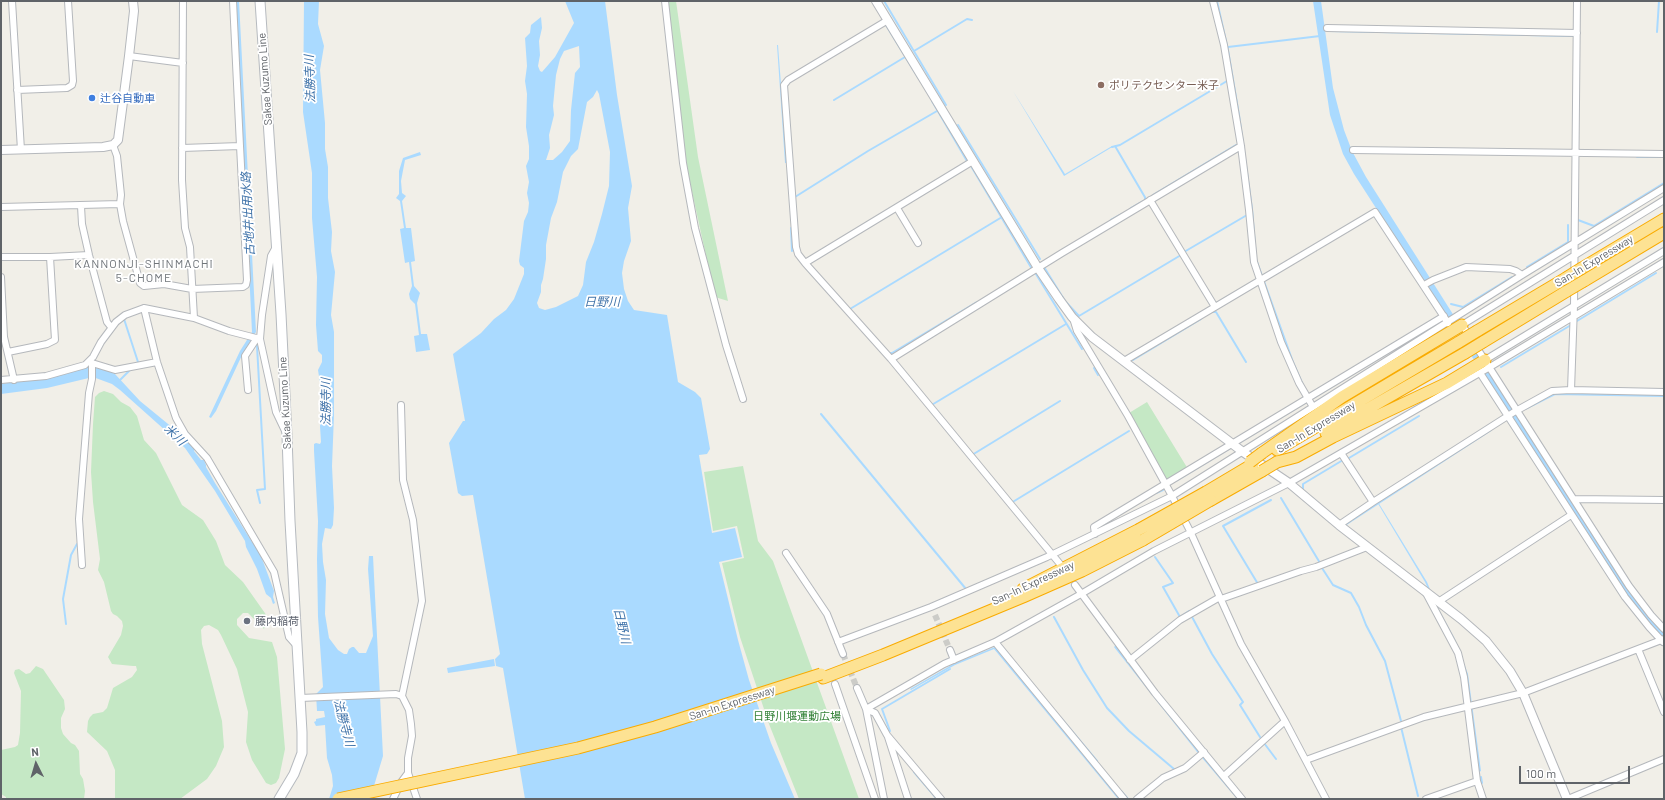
<!DOCTYPE html>
<meta charset="utf-8">
<style>
body{margin:0}
#map{position:relative;width:1665px;height:800px;overflow:hidden;background:#f1efe8;font-family:Barlow,sans-serif}
canvas{display:block}
.frame{position:absolute;inset:0;border:2px solid #5f6368;pointer-events:none}
.north{position:absolute;left:16px;top:744px;width:40px;height:40px;-webkit-text-stroke:3px #fff;paint-order:stroke;rotate:355deg;font-size:11px;font-weight:700;line-height:16px;text-align:center;color:#5f6368}
.north::after{content:'';display:block;margin:auto;width:14px;height:18px;background:#5f6368;clip-path:polygon(50% 0,100% 100%,50% 72%,0 100%)}
.scale{position:absolute;left:1519px;top:766px;width:111px;height:18px;box-sizing:border-box;border:2px solid #5f6368;border-top:0;padding-left:5px;font-size:12px;line-height:14px;white-space:nowrap;color:#5f6368;-webkit-text-stroke:3px #fff;paint-order:stroke}
</style>
<div id="map">
<canvas width="1665" height="800"></canvas>
<div class="frame"></div>
<div class="north">N</div>
<div class="scale">100 m</div>
</div>
<script>
const ctx = document.querySelector('canvas').getContext('2d');
ctx.lineJoin = 'round';
function paint(path, color) { ctx.fillStyle = color; ctx.fill(path, 'evenodd'); }
const shape = rows => new Path2D(rows.map(r => 'M' + r).join(''));
function stroke(path, color, width, dash) { ctx.strokeStyle = color; ctx.lineWidth = width; ctx.lineCap = dash ? 'butt' : 'round'; ctx.setLineDash(dash || []); ctx.stroke(path); }
function label(font, color, halo, rows, align = 'center') {
  ctx.font = font + ' Barlow,"Noto Sans JP",sans-serif'; ctx.lineWidth = 3.5; ctx.setLineDash([]); ctx.textBaseline = 'middle'; ctx.strokeStyle = halo; ctx.fillStyle = color; for (const [text, x, y, turn = 0] of rows) {
    ctx.save(); ctx.translate(x, y); ctx.rotate((+turn || 0) * Math.PI / 180); ctx.textAlign = isNaN(turn) ? turn : align; if (halo) ctx.strokeText(text, 0, 0); ctx.fillText(text, 0, 0); ctx.restore();
  }
}
paint(shape([
 [667,1,676,1,698,157,728,301,715,297,687,169,681,132],
 [104,391,113,394,121,402,130,407,137,416,144,440,156,453,182,505,203,520,216,541,225,565,243,582,267,616,266,625,264,629,248,613,243,613,237,619,237,625,249,638,272,642,277,657,285,749,279,778,276,783,271,785,266,783,252,760,246,742,248,712,237,669,221,635,218,630,209,625,204,626,201,630,202,644,222,721,224,747,216,766,207,779,180,799,115,799,115,770,107,751,87,732,88,721,90,717,93,714,103,712,107,708,113,688,132,677,137,670,136,666,133,666,112,664,108,657,121,635,123,626,122,621,117,616,113,614,111,611,104,582,98,570,100,559,93,502,91,472,93,424,95,397,99,393],
 [1147,402,1188,469,1167,481,1129,413],
 [743,466,758,541,773,561,859,799,799,799,769,724,740,637,722,563,744,558,737,526,713,531,704,472],
 [36,666,43,669,64,700,65,709,61,718,61,728,63,734,71,743,75,745,79,751,80,774,83,779,85,791,84,799,6,799,6,797,1,794,1,750,15,747,18,745,20,733,21,691,14,673,15,670,19,669,26,674,30,673]
]), '#c5e8c5');
paint(shape([
 [236,1,239,1,256,332,243,353,216,411,211,418,209,417,240,351,252,332],
 [304,1,319,1,318,24,324,46,320,70,325,123,325,149,328,167,328,198,332,232,331,251,335,272,331,315,334,332,334,415,332,466,334,508,333,525,331,529,325,528,322,544,323,562,326,580,325,614,329,638,338,650,344,654,347,654,349,649,352,647,354,647,359,653,366,653,373,636,368,569,369,556,373,556,383,756,370,799,329,799,333,786,332,775,327,758,325,725,316,726,314,722,316,721,316,719,325,717,324,711,317,711,316,694,323,687,318,617,317,559,318,521,314,451,314,444,316,443,320,444,321,442,320,426,323,402,318,370,322,362,322,355,318,351,316,325,317,277,312,218,312,173,303,112],
 [565,1,605,1,617,95,632,186,628,208,631,241,624,261,622,273,624,289,628,301,634,310,667,315,678,382,695,392,701,398,710,449,707,454,699,455,712,533,735,528,742,557,719,562,738,640,749,680,771,743,795,799,525,799,503,668,496,666,495,659,500,654,473,495,462,496,458,493,449,443,463,421,465,421,453,354,481,333,494,319,506,310,514,299,524,274,524,268,520,265,519,261,524,221,528,212,529,203,527,193,529,182,526,166,529,159,529,146,526,127,527,94,525,81,527,66,525,38,530,33,531,25,541,17,542,28,539,41,540,55,538,66,540,71,542,72,555,57,574,23],
 [579,46,580,67,575,73,571,110,570,141,562,152,553,160,546,160,550,148,549,135,554,115,553,106,556,75,560,59,564,51],
 [597,90,599,94,610,152,609,186,602,214,594,242,586,262,583,285,578,296,556,307,545,310,539,308,537,303,541,292,541,285,543,279,546,259,546,245,551,218,557,202,563,172,571,156,578,149,587,102,593,97],
 [1216,1,1218,1,1229,50,1240,115,1253,209,1257,259,1294,362,1304,385,1302,385,1284,342,1258,270,1227,48],
 [1313,1,1321,1,1333,88,1344,130,1352,151,1366,177,1494,379,1664,632,1664,641,1636,611,1354,174,1343,154,1330,115],
 [1330,30,1575,35,1575,37,1329,32],
 [777,45,778,45,787,163,785,163],
 [1013,91,1065,174,1112,146,1114,146,1064,176],
 [420,152,421,155,405,160,401,181,402,193,406,196,402,201,406,228,411,228,415,261,411,262,414,286,420,293,417,303,421,334,427,334,430,350,416,352,414,336,419,335,415,304,410,299,409,294,412,286,409,262,405,263,400,229,404,228,400,201,396,198,399,194,399,171,403,158],
 [1444,318,1444,320,1176,482,1175,480],
 [87,367,104,369,115,374,140,401,184,437,193,448,195,448,194,451,201,460,204,460,206,465,206,467,215,483,252,542,258,548,274,591,273,597,275,603,273,604,271,598,266,594,257,569,246,547,245,541,215,491,185,448,120,390,112,384,93,377,47,388,1,394,1,384,47,378],
 [1377,502,1378,502,1427,582,1437,606,1455,639,1468,674,1481,771,1479,772,1474,740,1466,674,1425,582],
 [1116,645,1239,799,1237,799,1197,752,1114,647],
 [995,647,1000,653,1120,799,1118,799,994,649,955,665,911,690,910,689,955,663],
 [494,659,495,666,448,673,447,668]
]), '#aadaff');
stroke(shape([
 [884,1,946,105],
 [886,25,919,79],
 [1657,32,1659,1],
 [1228,47,1320,36],
 [914,51,967,19,972,20],
 [834,100,905,57],
 [932,101,967,161],
 [958,125,1040,259],
 [1115,146,1146,199],
 [1112,147,1120,145,1227,81],
 [1637,157,1664,157],
 [971,166,1032,269],
 [1153,195,1236,145],
 [795,197,868,151,937,111],
 [1131,208,1145,200,1145,198],
 [1111,220,1122,214],
 [1578,220,1594,226,1664,183],
 [791,228,792,251],
 [1184,252,1247,215],
 [1044,267,1065,301,1079,316,1181,255],
 [1527,267,1568,242,1568,225],
 [1036,274,1082,349],
 [1451,304,1463,307,1512,277],
 [850,309,1002,217],
 [1212,312,1216,312,1246,362],
 [124,319,138,362,136,364],
 [1577,321,1656,273],
 [257,346,265,489,257,490,260,503],
 [888,353,892,353,977,302],
 [1133,360,1201,319],
 [1501,367,1571,325],
 [1094,368,1098,375],
 [119,381,131,369],
 [930,406,1066,324],
 [1525,409,1555,394,1664,396],
 [821,414,966,589],
 [972,455,1060,401],
 [1349,458,1419,416],
 [1303,492,1303,484,1343,460],
 [1156,493,1163,490],
 [1281,498,1320,563],
 [1011,503,1129,431],
 [1345,525,1491,430],
 [1155,557,1173,583,1163,587,1180,617,1189,611],
 [1322,568,1333,585,1351,593,1359,607,1366,625,1385,661,1401,721],
 [1258,584,1223,526,1271,500],
 [1191,615,1212,654,1243,702,1240,705,1260,737],
 [1054,617,1083,670,1107,708,1129,731,1174,769],
 [66,624,63,599,71,555,77,544],
 [1060,717,1097,761],
 [1401,727,1418,796],
 [890,731,882,709,950,669],
 [1264,743,1276,759],
 [914,772,937,799],
 [1481,777,1482,783],
 [1121,791,1128,799]
]), '#aadaff', 2);
stroke(shape([
 [935,615,950,650],
 [843,654,857,688]
]), '#ccccc8', 6, [6, 3]);
const minor = shape([
 [12,1,21,150],
 [183,1,182,180,185,228,190,247,194,318],
 [233,1,240,146],
 [665,1,683,163,695,228,726,345,743,399],
 [1213,1,1224,45,1241,146,1249,210,1254,262,1281,342,1299,383,1313,407],
 [888,20,788,80,784,85,796,247,798,254,805,263,973,161],
 [1327,28,1577,33],
 [129,56,183,63],
 [17,90,67,88,72,85,73,81,68,1],
 [113,145,117,156,121,195,120,204,123,221,140,283,144,286,164,284,192,289,243,287,246,285,247,280,240,146,182,148],
 [1353,150,1664,154],
 [1150,200,1215,307],
 [81,206,82,224,89,255,107,322,111,327],
 [1,207,120,204],
 [897,208,918,243],
 [276,247,271,256,262,315,260,339,276,412,286,433],
 [1,257,50,257],
 [805,263,891,359,1060,564],
 [1,277,4,337,14,380],
 [1424,285,1433,280,1466,267,1510,269,1516,271,1522,275],
 [144,308,157,362,176,418,185,434,207,458,274,572,289,637,297,646],
 [1073,318,1077,331,1128,416,1172,496,1190,531,1241,644,1285,721,1326,799],
 [1461,323,1629,586,1651,615,1664,629],
 [1462,325,1664,200],
 [8,352,47,344,55,340,50,257,89,255],
 [891,359,1062,253,1241,146],
 [1485,360,1664,251],
 [1124,361,1375,212,1448,323],
 [92,363,115,370,157,362],
 [1482,376,1625,597,1649,627,1663,642],
 [1,380,46,376,85,365,93,357,101,342,116,322,125,315,144,308,194,318,229,331,260,339],
 [248,390,245,356,257,338],
 [1571,390,1574,306,1577,1],
 [401,405,403,480,413,520,422,601,402,696],
 [1574,499,1664,500],
 [1373,502,1514,412,1552,391,1571,390,1664,392],
 [1339,525,1373,502,1341,453],
 [1095,534,1094,527,1444,316],
 [786,553,827,614,843,654],
 [82,565,79,519,89,393,92,379,92,363,90,361],
 [1075,585,1155,693,1242,799],
 [1426,593,1458,653,1464,677,1477,781,1483,799],
 [1221,599,1301,571,1316,567,1367,547],
 [1438,602,1571,515],
 [838,642,931,607,1047,557,1172,496,1522,275,1664,188],
 [995,642,1124,799],
 [1638,649,1664,712],
 [950,650,954,660],
 [1130,660,1180,620,1220,597],
 [835,684,875,799],
 [857,688,866,709,884,799],
 [300,698,396,694,402,696,409,710,411,724,412,736,408,758,408,773,417,799],
 [866,709,944,664,995,642,1081,594,1154,551,1289,483,1490,367,1664,262],
 [866,709,875,713,887,735,941,799],
 [888,737,908,799],
 [1306,760,1424,717,1523,693,1664,639],
 [1224,776,1285,721],
 [393,799,402,781,408,773],
 [1137,799,1163,778,1185,768,1204,752],
 [1426,799,1477,781],
 [1568,799,1664,759]
]);
const tertiary = shape([
 [876,1,1038,268,1059,299,1072,317,1092,337,1243,452,1289,483,1339,525,1461,619,1486,641,1510,671,1523,693,1567,799],
 [1,150,103,147,113,145,118,140,129,56,134,11,133,1]
]);
const secondary = shape([
 [260,1,281,314,287,436,290,521,302,732,302,753,294,774,279,799]
]);
const motorway = shape([
 [1582,268,1664,219],
 [1584,281,1664,233],
 [1477,331,1566,278],
 [1483,342,1567,291],
 [1326,433,1465,353],
 [1277,450,1459,342],
 [1262,453,1342,397,1462,325],
 [1277,462,1296,457,1333,437,1447,383,1485,360],
 [1206,492,1253,464],
 [1211,500,1262,471],
 [1023,589,1138,530],
 [823,678,883,655,1023,597,1082,571,1143,540]
]);
stroke(minor, '#b5b8bc', 8);
stroke(tertiary, '#b5b8bc', 10);
stroke(secondary, '#b6babf', 11);
stroke(motorway, '#f9ab00', 13);
stroke(minor, '#fff', 6);
stroke(tertiary, '#fff', 8);
stroke(secondary, '#fff', 9);
stroke(motorway, '#fde293', 11);
const motorwayBridge = shape([
 [1566,278,1582,268],
 [1567,291,1584,281],
 [1459,342,1477,331],
 [1465,353,1483,342],
 [1250,462,1262,453],
 [1262,471,1277,462],
 [1138,530,1206,492],
 [1143,540,1211,500],
 [338,799,578,748,655,727,821,674]
]);
stroke(motorwayBridge, '#f9ab00', 13, []);
stroke(motorwayBridge, '#fde293', 11);
for (const [x, y, r, color] of [
 [1101,85,4,"#8d6e63"],
 [92,98,4,"#3f7fe0"],
 [247,621,4,"#6b7280"]
]) { const dot = new Path2D(); dot.arc(x, y, r, 0, 2 * Math.PI); ctx.fillStyle = color; ctx.fill(dot); stroke(dot, '#fff', 1.5); }
label('11px', '#5f6368', '#fff', [
 ["Sakae Kuzumo Line",265,79,-94],
 ["San-In Expressway",1594,261,-31],
 ["Sakae Kuzumo Line",285,403,-93],
 ["San-In Expressway",1316,427,-31],
 ["San-In Expressway",1033,583,-25],
 ["San-In Expressway",732,703,-18]
]);
label('11px', '#785e54', '#fff', [
 ["ポリテクセンター米子",1109,85]
], 'left');
label('11px', '#366cbe', '#fff', [
 ["辻谷自動車",100,98]
], 'left');
label('11px', '#5b616d', '#fff', [
 ["藤内稲荷",255,621]
], 'left');
label('11px', '#348238', '#fff', [
 ["日野川堰運動広場",797,716]
]);
label('italic 12px', '#4174aa', '#fff', [
 ["法勝寺川",310,79,-92],
 ["古地井出用水路",248,214,-93],
 ["日野川",602,302],
 ["法勝寺川",326,402,-90],
 ["米川",175,435,44],
 ["日野川",622,626,77],
 ["法勝寺川",344,723,75]
]);
ctx.letterSpacing = '1px';
label('12px', '#70757a', '#fff', [
 ["KANNONJI-SHINMACHI",144,264],
 ["5-CHOME",144,278]
]);
ctx.letterSpacing = '0px';
</script>
